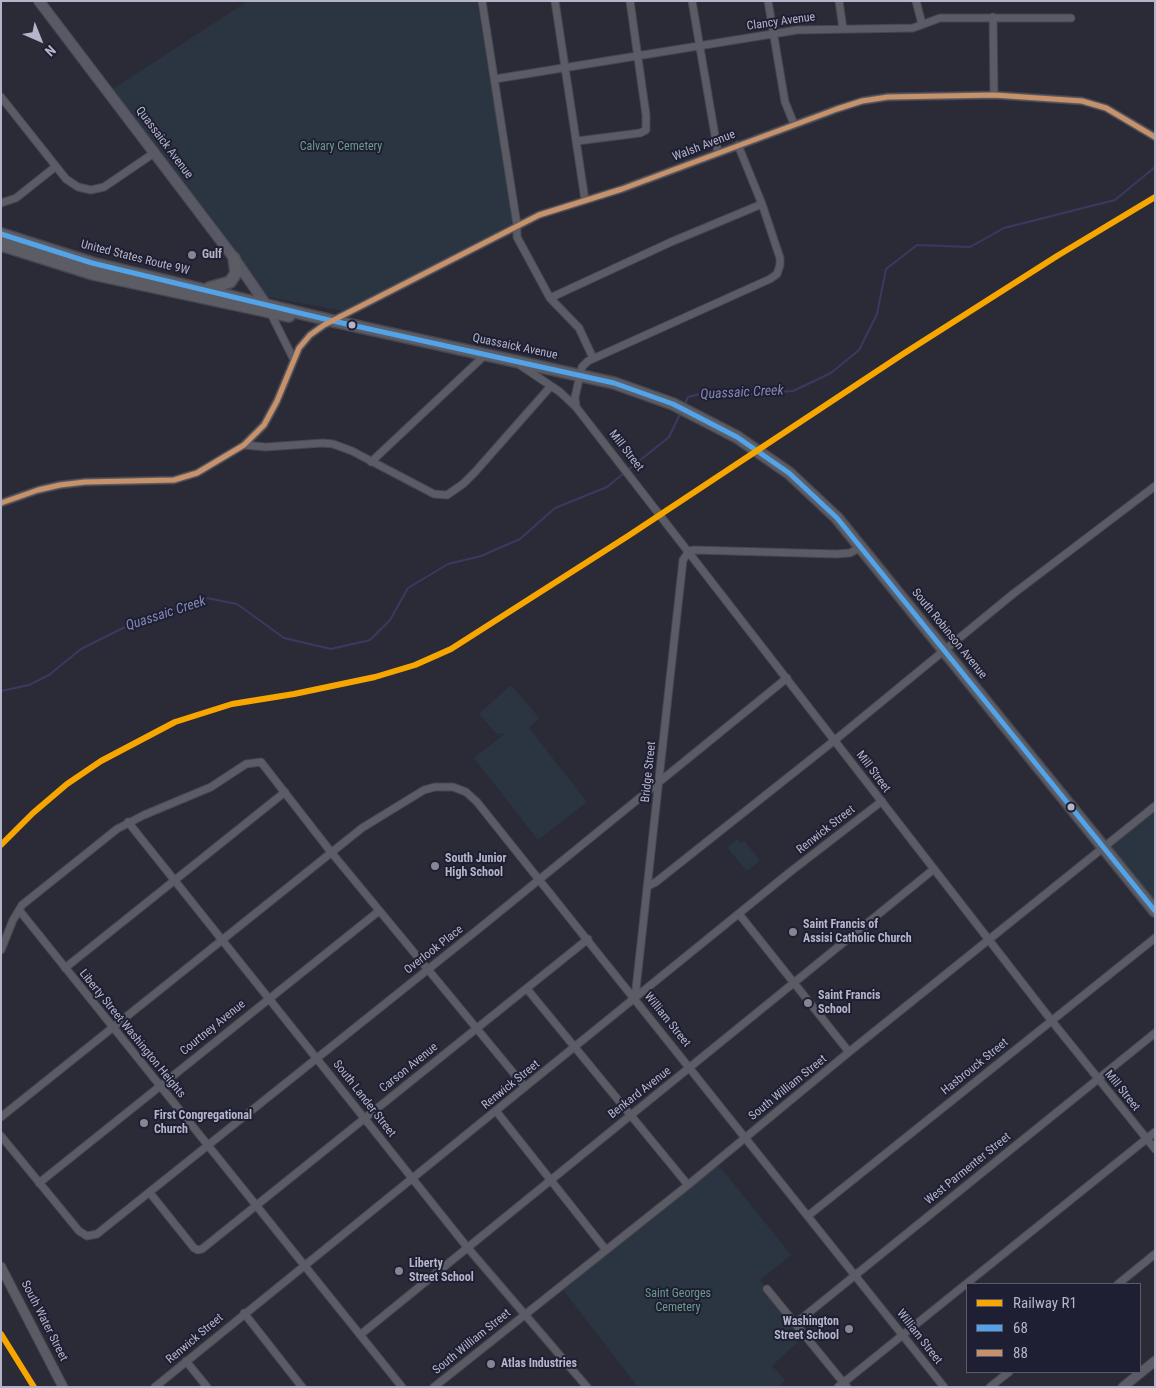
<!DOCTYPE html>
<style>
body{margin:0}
#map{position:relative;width:1156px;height:1388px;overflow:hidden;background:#2b2b38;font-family:"Roboto Condensed",sans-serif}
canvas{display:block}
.frame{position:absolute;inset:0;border:2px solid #b5b5c9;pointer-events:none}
.legend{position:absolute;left:966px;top:1283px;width:175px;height:90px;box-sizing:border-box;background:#1e1f33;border:1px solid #5a5b6f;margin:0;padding:6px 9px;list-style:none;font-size:15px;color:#b5b5c9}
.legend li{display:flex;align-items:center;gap:10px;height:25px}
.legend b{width:25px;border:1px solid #5a5b6f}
.north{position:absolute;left:15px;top:15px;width:50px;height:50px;-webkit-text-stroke:4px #1e1f33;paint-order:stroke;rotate:136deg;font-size:14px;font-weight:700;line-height:20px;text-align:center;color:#b5b5c9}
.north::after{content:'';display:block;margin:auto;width:18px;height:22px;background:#b5b5c9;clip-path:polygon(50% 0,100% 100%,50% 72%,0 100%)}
</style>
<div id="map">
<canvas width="1156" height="1388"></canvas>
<div class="frame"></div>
<ul class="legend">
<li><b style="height:6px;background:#f7a600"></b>Railway R1</li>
<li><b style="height:6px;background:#53a3e8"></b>68</li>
<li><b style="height:6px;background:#c7916a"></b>88</li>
</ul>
<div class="north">N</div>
</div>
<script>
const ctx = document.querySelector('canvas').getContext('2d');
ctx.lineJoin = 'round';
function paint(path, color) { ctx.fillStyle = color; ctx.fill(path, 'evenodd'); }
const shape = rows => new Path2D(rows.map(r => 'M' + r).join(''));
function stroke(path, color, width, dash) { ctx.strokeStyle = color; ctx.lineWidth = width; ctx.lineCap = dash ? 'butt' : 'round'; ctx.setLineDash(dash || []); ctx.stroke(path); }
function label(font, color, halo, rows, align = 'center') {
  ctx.font = font + ' "Roboto Condensed",sans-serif'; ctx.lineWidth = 4; ctx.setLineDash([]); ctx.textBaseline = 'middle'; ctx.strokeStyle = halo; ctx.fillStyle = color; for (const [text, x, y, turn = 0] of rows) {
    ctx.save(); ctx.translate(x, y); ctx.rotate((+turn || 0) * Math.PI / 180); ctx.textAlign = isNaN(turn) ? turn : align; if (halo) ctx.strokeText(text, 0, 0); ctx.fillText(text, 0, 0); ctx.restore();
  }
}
paint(shape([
 [248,1,477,1,513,219,511,224,343,311,268,297,231,244,113,89],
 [509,687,513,687,539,718,529,728,587,802,538,840,474,758,505,734,496,733,479,714],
 [1155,807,1155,912,1103,849],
 [737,839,741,843,744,841,760,860,747,871,729,850,728,847],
 [716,1162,791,1255,760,1280,805,1335,772,1366,785,1380,778,1387,638,1387,560,1286]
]), '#2b3541');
stroke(shape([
 [684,406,688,397,708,392,752,394,793,391,831,373,859,350,877,314,886,269,917,245,970,247,1004,228,1115,200,1155,167],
 [628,470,669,437,681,412],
 [1,691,29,685,49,675,81,649,129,625,207,598,237,604,284,638,331,649,370,640,390,620,408,588,448,564,481,556,520,539,555,508,607,487,624,473]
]), '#383a60', 2);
const minor = shape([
 [482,1,517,225,517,237,550,298,579,328,593,358],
 [555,1,585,200],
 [692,1,718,153],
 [768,1,785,102,794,124],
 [839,1,843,29],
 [916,1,922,24],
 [993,17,994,95],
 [495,79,797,30,913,28,940,18,1071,18],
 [1,97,66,179,78,187,91,190,104,187,154,153],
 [577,141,640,133,646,130,646,115,630,1],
 [1,203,16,198,55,167],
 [550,298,671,242,762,204],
 [270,312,293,358],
 [520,365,560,392,576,407,1051,1020,1155,1149],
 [576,406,575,397,582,367,588,361,770,279,777,274,780,265,780,258,762,204,738,145],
 [244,445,266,447,323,443,333,444,352,451,434,494,447,495,463,484,475,472,551,386],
 [371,462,485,355],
 [1,503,38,490,60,485,85,482,174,480,197,473,244,445,264,425,277,401,299,348,310,335,324,325,539,215,622,189,837,109,862,101,888,97,994,95,1082,101,1106,108,1155,137],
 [128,822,467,1247,587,1387],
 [648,886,656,882,835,740,1013,594,1155,486],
 [19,910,402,1387],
 [739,914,849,1052],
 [1,950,13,920,22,905,117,829,144,815,211,787,246,764,261,762,331,852,525,1087],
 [65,968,285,792],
 [527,989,688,1185],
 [635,998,683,560,689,551,694,550,836,554,850,553,861,547],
 [496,1111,606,1250],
 [1,1117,362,828,424,790,435,787,453,787,466,792,477,802,944,1387],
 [1,1136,79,1231,87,1236,97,1234,476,931,787,678],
 [39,1183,379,911],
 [150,1193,194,1248,198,1250,202,1249,588,939],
 [809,1215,1155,938],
 [1118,1284,1155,1254],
 [767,1289,847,1387],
 [244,1313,302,1387],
 [796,1323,1155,1033],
 [360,1335,934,869],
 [186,1361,207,1387],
 [155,1387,790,872,882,801],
 [434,1387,688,1185,849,1052,1155,806],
 [838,1387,1155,1132],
 [990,1387,1009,1372]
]);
const tertiary = shape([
 [1,1267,63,1387],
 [1123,1387,1155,1361]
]);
const secondary = shape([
 [39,1,234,258,269,309]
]);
const trunk = shape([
 [1,234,92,263,333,321,614,383,673,404,737,437,789,473,837,518,1155,911],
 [1,245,93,274,289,316],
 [209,288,230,282,236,273,234,258]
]);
stroke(minor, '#46464f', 9);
stroke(tertiary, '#46464f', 11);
stroke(secondary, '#464652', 12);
stroke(trunk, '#484853', 14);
stroke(minor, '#5b5b66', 7);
stroke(tertiary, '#5b5b66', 9);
stroke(secondary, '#595965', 10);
stroke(trunk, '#5c5c64', 11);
stroke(shape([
 [1,234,92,263,333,321,614,383,673,404,737,437,789,473,837,518,1155,911]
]), '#53a3e8', 5);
stroke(shape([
 [1,503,38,490,60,485,85,482,174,480,197,473,244,445,264,425,277,401,299,348,310,335,324,325,539,215,622,189,837,109,862,101,888,97,994,95,1082,101,1106,108,1155,137]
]), '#c7916a', 5);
stroke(shape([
 [1,845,33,813,67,784,101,761,175,722,232,704,294,694,375,677,415,665,451,649,628,536,903,354,1057,256,1155,197],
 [1,1334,34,1387]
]), '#f7a600', 6);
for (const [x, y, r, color] of [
 [192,255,5,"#858596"],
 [352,325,4.5,"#b5b5c9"],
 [1071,807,4.5,"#b5b5c9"],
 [435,866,5,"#858596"],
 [793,932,5,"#858596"],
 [808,1003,5,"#858596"],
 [144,1123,5,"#858596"],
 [399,1271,5,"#858596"],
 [849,1329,5,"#858596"],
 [491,1364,5,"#858596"]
]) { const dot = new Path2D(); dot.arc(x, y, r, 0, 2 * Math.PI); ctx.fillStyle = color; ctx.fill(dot); stroke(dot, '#1e1f33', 2); }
label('12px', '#b5b5c9', '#1e1f33', [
 ["Clancy Avenue",781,22,-8],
 ["Quassaick Avenue",164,143,53],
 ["Walsh Avenue",704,146,-21],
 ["United States Route 9W",135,258,14],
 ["Quassaick Avenue",515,347,12],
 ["Mill Street",626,451,52],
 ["South Robinson Avenue",949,634,51],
 ["Bridge Street",649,772,-84],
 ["Mill Street",873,772,53],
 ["Renwick Street",826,830,-38],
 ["Overlook Place",434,950,-38],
 ["William Street",667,1020,51],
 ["Courtney Avenue",213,1028,-39],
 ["Liberty Street Washington Heights",132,1034,51],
 ["Hasbrouck Street",975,1067,-39],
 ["Carson Avenue",409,1068,-39],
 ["Renwick Street",511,1085,-39],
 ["South William Street",788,1088,-39],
 ["Mill Street",1122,1091,51],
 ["Benkard Avenue",640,1093,-38],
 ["South Lander Street",364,1099,52],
 ["West Parmenter Street",968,1169,-39],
 ["South Water Street",44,1321,63],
 ["William Street",919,1337,52],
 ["Renwick Street",195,1339,-40],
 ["South William Street",472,1342,-39]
]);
label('12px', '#6d9988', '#1e1f33', [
 ["Calvary Cemetery",341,147],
 ["Saint Georges",678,1294],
 ["Cemetery",678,1308]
]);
label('bold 12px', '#b5b5c9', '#1e1f33', [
 ["Gulf",202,255],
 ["South Junior",445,859],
 ["High School",445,873],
 ["Saint Francis of",803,925],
 ["Assisi Catholic Church",803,939],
 ["Saint Francis",818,996],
 ["School",818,1010],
 ["First Congregational",154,1116],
 ["Church",154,1130],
 ["Liberty",409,1264],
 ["Street School",409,1278],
 ["Washington",839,1322,"right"],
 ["Street School",839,1336,"right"],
 ["Atlas Industries",501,1364]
], 'left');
label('italic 14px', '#8587b3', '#1e1f33', [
 ["Quassaic Creek",742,393,-3],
 ["Quassaic Creek",166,614,-18]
]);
</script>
